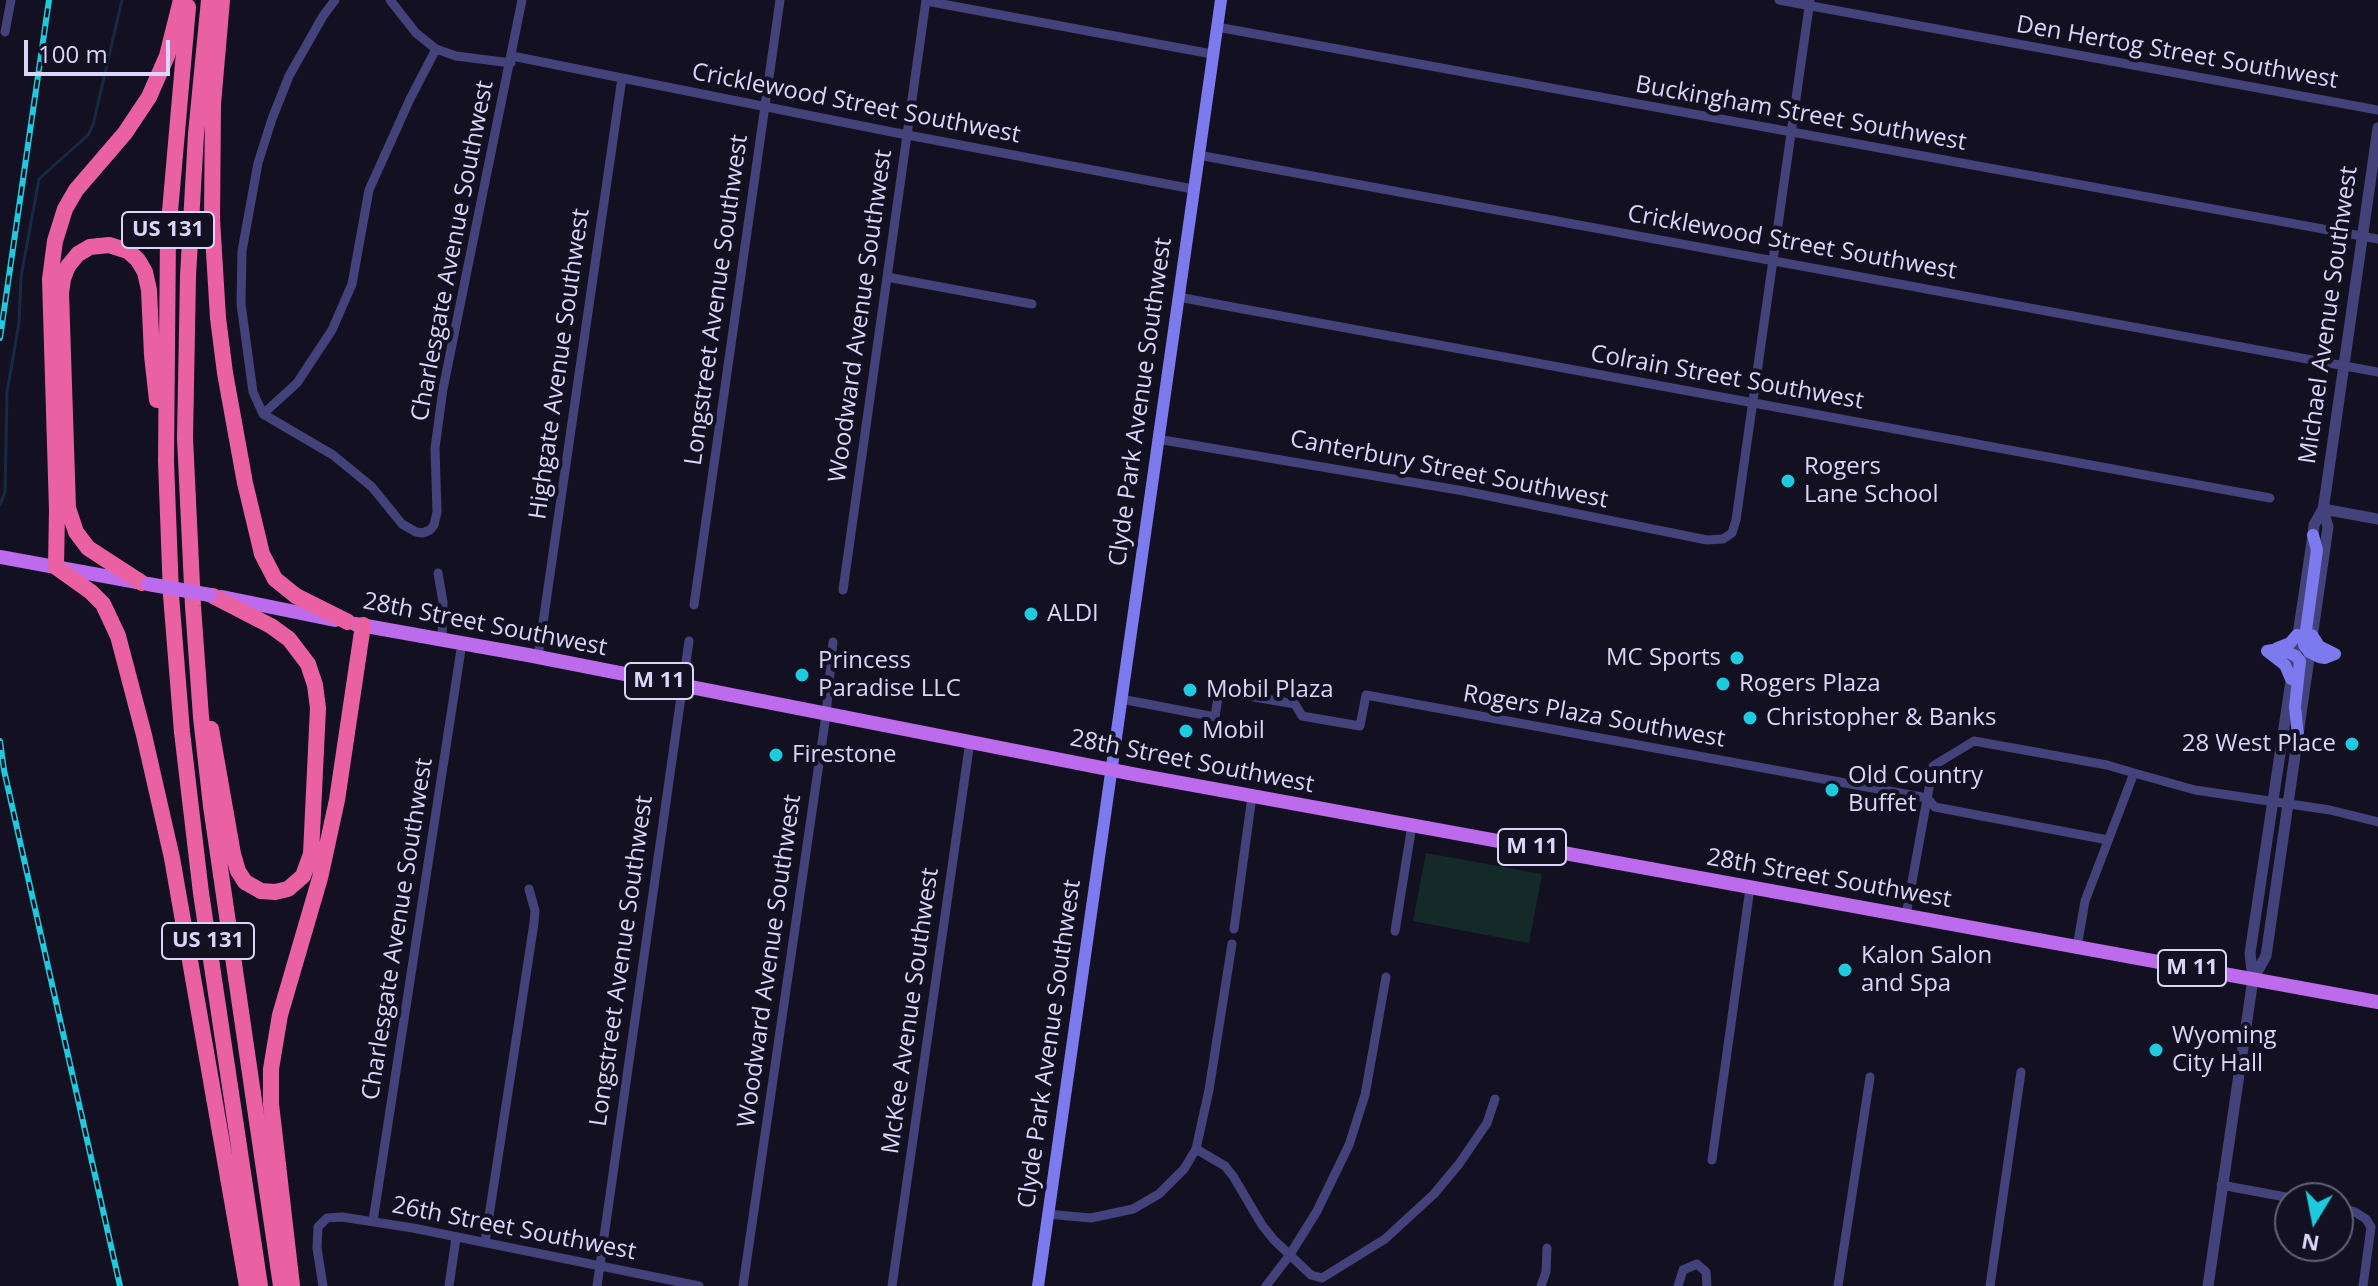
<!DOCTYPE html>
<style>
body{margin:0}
#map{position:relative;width:2378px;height:1286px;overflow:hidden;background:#131121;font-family:"Open Sans",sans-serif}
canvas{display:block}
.north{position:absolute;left:2274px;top:1182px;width:80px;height:80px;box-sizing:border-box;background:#131121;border:2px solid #636077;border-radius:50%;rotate:190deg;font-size:22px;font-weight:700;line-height:32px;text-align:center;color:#dad6f9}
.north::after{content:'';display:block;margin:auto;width:28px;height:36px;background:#1ecbde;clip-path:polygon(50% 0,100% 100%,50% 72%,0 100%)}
.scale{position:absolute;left:24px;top:40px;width:146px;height:36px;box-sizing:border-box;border:4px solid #dad6f9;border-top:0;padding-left:10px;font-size:24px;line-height:28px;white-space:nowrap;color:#dad6f9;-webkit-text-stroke:6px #131121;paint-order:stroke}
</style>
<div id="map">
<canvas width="2378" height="1286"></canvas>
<div class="north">N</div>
<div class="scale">100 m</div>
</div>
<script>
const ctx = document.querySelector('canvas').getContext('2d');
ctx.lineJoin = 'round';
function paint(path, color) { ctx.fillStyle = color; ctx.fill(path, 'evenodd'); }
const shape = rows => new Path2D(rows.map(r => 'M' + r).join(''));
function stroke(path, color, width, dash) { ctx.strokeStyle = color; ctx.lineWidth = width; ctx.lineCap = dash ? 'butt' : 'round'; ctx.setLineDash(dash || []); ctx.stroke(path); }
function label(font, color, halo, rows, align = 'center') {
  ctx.font = font + ' "Open Sans",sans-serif'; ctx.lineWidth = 8; ctx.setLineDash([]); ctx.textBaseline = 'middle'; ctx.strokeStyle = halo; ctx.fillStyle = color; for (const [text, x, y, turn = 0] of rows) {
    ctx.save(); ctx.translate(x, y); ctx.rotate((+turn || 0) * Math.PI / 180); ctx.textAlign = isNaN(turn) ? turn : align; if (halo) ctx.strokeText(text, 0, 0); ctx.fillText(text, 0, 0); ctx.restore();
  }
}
paint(shape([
 [1426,853,1542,874,1529,943,1413,921]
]), '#142a29');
stroke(shape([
 [0,505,5,492,7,392,19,323,21,277,39,179,88,135,93,125,122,0]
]), '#162945', 3);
stroke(shape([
 [335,0,323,16,289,76,272,119,258,163,242,251,241,304,253,392,263,414,333,455,372,487,402,524,416,532,423,533,430,530,434,525,437,512,435,448,443,389,522,0],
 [390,0,416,33,436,49,456,56,511,63],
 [1779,0,2378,110],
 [926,1,1212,54],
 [1217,27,2378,239],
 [5,32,11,0],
 [512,56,897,133,1193,189],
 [1198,155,2378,372],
 [887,277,1032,304],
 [1178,297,2270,498],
 [263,414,297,383,332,330,352,284,369,190,410,99,436,49],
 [1157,439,1464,491,1707,540,1723,539,1732,533,1736,520,1810,0],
 [438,573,443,602,442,639],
 [843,590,926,0],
 [694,605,780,0],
 [538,657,622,78],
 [1121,699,1215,717,1219,691,1295,704,1302,716,1360,726,1366,695,1927,798,1935,807,2108,840],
 [1906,915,1933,766,1974,741,2107,765,2134,773],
 [1234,929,1252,796],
 [1395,931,1412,825],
 [2077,947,2085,901,2134,773,2195,790,2330,810,2378,822],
 [1196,1149,1225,1166,1233,1176,1262,1225,1274,1240,1311,1275,1322,1278,1385,1239,1434,1194,1459,1164,1487,1123,1495,1099],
 [1712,1160,1750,888],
 [2221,1185,2291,1198],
 [2338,1207,2355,1212,2366,1219,2371,1227,2363,1286],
 [1047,1214,1091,1218,1133,1209,1159,1194,1184,1169,1196,1149,1209,1090,1232,944],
 [373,1221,462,643],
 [485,1242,534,923,535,911,529,889],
 [323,1286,317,1248,318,1227,327,1218,342,1217,413,1228,699,1286],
 [449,1286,456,1238],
 [597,1286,689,641],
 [743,1286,826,715,833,642],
 [892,1286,970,741],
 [1266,1286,1289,1256,1317,1211,1349,1145,1365,1095,1386,977],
 [1541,1286,1546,1272,1547,1248],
 [1678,1286,1683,1270,1697,1264,1706,1272,1707,1286],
 [1838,1286,1870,1077],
 [1990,1286,2021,1072]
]), '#44427a', 9);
stroke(shape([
 [2323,509,2378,519],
 [2253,979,2266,956,2328,527,2323,509],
 [2208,1286,2253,979,2250,953,2313,535,2314,525,2323,509,2325,497,2378,128]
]), '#44427a', 11);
stroke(shape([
 [2313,535,2317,550,2304,645,2309,652,2319,657,2325,658,2335,654],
 [2312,635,2319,646,2335,654],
 [2277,648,2290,643,2297,635],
 [2267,651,2279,649,2296,656,2300,661,2295,707,2298,736],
 [2267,651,2285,665,2291,679],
 [1038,1286,1221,0]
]), '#7c7aed', 12);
stroke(shape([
 [0,557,137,582],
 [222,597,335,620],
 [355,624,528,655,1138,775,2378,1002]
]), '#bb6beb', 14);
stroke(shape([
 [181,0,167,56,149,97,125,133,76,190,65,209,55,241,50,279,57,510,56,567,91,592,103,604,118,636,144,735,172,858,247,1286],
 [209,0,196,134,188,276,185,438,193,606,201,717,211,806,281,1286],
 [222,0,213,104,212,219,218,318,225,373,245,483,262,554,275,579,296,596,348,622],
 [188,7,168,234,166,461,171,595,182,732,201,893,260,1286],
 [142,583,88,548,76,532,68,508,61,293,63,279,68,266,78,254,90,247,109,245,128,251,138,260,145,272,149,290,152,355,157,400],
 [211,729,233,854,238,871,245,882,261,891,275,892,288,889,303,876,311,854,318,708,315,685,308,664,289,639,271,626,213,596],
 [292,1286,271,1104,271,1069,280,1015,320,878,337,800,363,625]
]), '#ea61a3', 16);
const rail = shape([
 [0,338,49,0],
 [0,741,4,770,40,931,120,1286]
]);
stroke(rail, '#1ecbde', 6);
stroke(rail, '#131121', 3, [9]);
stroke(shape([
 [148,584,210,595]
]), '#bb6beb', 14);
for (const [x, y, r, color] of [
 [1788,481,8,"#1ecbde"],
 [1031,614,8,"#1ecbde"],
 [1737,658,8,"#1ecbde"],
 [802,675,8,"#1ecbde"],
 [1723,684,8,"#1ecbde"],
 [1190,690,8,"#1ecbde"],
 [1750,718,8,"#1ecbde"],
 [1186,731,8,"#1ecbde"],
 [2352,744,8,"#1ecbde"],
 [776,755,8,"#1ecbde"],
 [1832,790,8,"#1ecbde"],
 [1845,970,8,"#1ecbde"],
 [2156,1050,8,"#1ecbde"]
]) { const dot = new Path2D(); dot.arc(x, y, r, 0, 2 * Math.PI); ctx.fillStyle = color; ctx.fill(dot); stroke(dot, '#131121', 3); }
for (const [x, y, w] of [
 [168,230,92],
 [659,681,68],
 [1532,847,68],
 [208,941,92],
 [2192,968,68]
]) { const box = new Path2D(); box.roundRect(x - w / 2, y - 18, w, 36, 6); ctx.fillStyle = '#131121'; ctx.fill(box); stroke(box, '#dad6f9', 2); }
label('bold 22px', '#dad6f9', null, [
 ["US 131",168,230],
 ["M 11",659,681],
 ["M 11",1532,847],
 ["US 131",208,941],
 ["M 11",2192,968]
]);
label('24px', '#dad6f9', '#131121', [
 ["Den Hertog Street Southwest",2177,53,10],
 ["Cricklewood Street Southwest",856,104,11],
 ["Buckingham Street Southwest",1801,114,10],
 ["Cricklewood Street Southwest",1792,243,10],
 ["Charlesgate Avenue Southwest",453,251,-79],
 ["Longstreet Avenue Southwest",717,300,-82],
 ["Michael Avenue Southwest",2329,315,-82],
 ["Woodward Avenue Southwest",861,316,-82],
 ["Highgate Avenue Southwest",560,364,-82],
 ["Colrain Street Southwest",1727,378,10],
 ["Clyde Park Avenue Southwest",1141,402,-82],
 ["Canterbury Street Southwest",1449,470,11],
 ["28th Street Southwest",485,625,11],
 ["Rogers Plaza Southwest",1594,717,10],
 ["28th Street Southwest",1192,762,11],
 ["28th Street Southwest",1829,879,10],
 ["Charlesgate Avenue Southwest",398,929,-81],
 ["Longstreet Avenue Southwest",622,961,-82],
 ["Woodward Avenue Southwest",770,961,-82],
 ["McKee Avenue Southwest",911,1011,-82],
 ["Clyde Park Avenue Southwest",1050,1044,-82],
 ["26th Street Southwest",514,1229,11]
]);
label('24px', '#dad6f9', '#131121', [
 ["Rogers",1804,467],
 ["Lane School",1804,495],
 ["ALDI",1047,614],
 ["MC Sports",1721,658,"right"],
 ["Princess",818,661],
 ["Paradise LLC",818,689],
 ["Rogers Plaza",1739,684],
 ["Mobil Plaza",1206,690],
 ["Christopher & Banks",1766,718],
 ["Mobil",1202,731],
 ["28 West Place",2336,744,"right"],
 ["Firestone",792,755],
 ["Old Country",1848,776],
 ["Buffet",1848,804],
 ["Kalon Salon",1861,956],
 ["and Spa",1861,984],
 ["Wyoming",2172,1036],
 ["City Hall",2172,1064]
], 'left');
</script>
